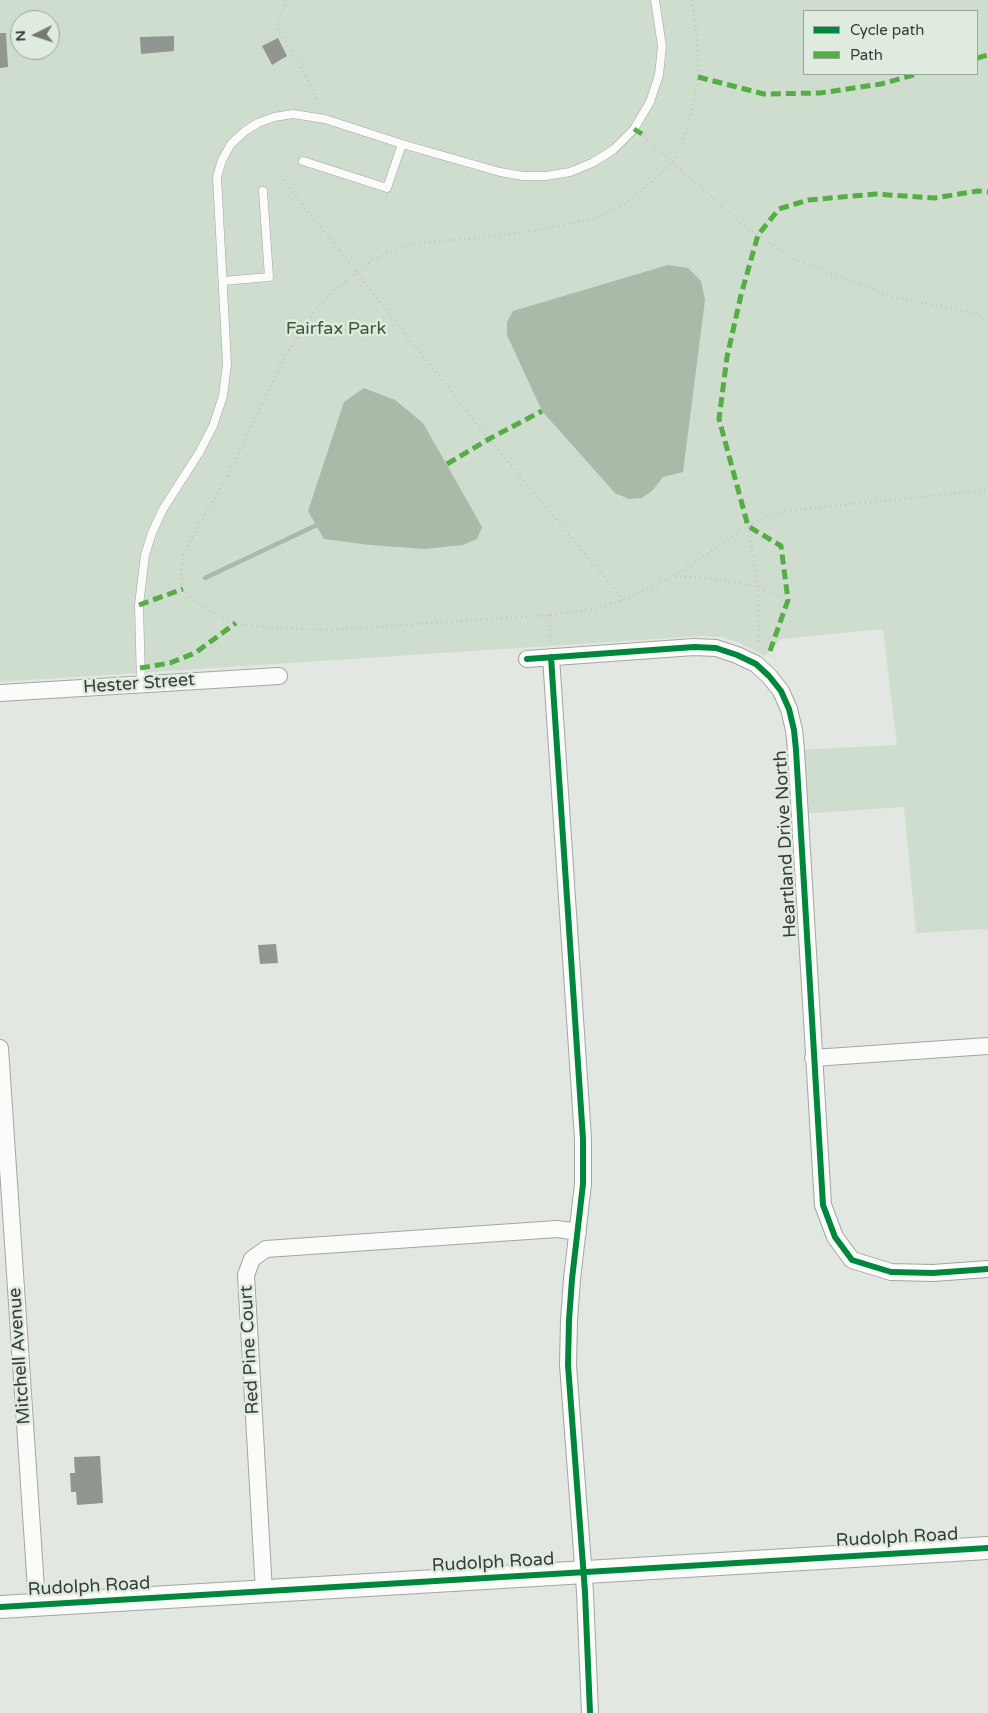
<!DOCTYPE html>
<style>
body{margin:0}
#map{position:relative;width:988px;height:1713px;overflow:hidden;background:#e2e8e1;font-family:"Varela Round",sans-serif}
canvas{display:block}
.legend{position:absolute;left:803px;top:10px;width:175px;height:65px;box-sizing:border-box;background:#dfebde;border:1px solid #9ca59b;margin:0;padding:6px 9px;list-style:none;font-size:15px;color:#383d37}
.legend li{display:flex;align-items:center;gap:10px;height:25px}
.legend b{width:25px;border:1px solid #9ca59b}
.north{position:absolute;left:10px;top:10px;width:50px;height:50px;box-sizing:border-box;background:#dfebde;border:1px solid #9ca59b;border-radius:50%;rotate:266deg;font-size:14px;font-weight:700;line-height:20px;text-align:center;color:#383d37}
.north::after{content:'';display:block;margin:auto;width:18px;height:22px;background:#747972;clip-path:polygon(50% 0,100% 100%,50% 72%,0 100%)}
</style>
<div id="map">
<canvas width="988" height="1713"></canvas>
<ul class="legend">
<li><b style="height:6px;background:#00873e"></b>Cycle path</li>
<li><b style="height:6px;background:#55ad45"></b>Path</li>
</ul>
<div class="north">N</div>
</div>
<script>
const ctx = document.querySelector('canvas').getContext('2d');
ctx.lineJoin = 'round';
function paint(path, color) { ctx.fillStyle = color; ctx.fill(path, 'evenodd'); }
const shape = rows => new Path2D(rows.map(r => 'M' + r).join(''));
function stroke(path, color, width, dash) { ctx.strokeStyle = color; ctx.lineWidth = width; ctx.lineCap = dash ? 'butt' : 'round'; ctx.setLineDash(dash || []); ctx.stroke(path); }
function label(font, color, halo, rows, align = 'center') {
  ctx.font = font + ' "Varela Round",sans-serif'; ctx.lineWidth = 5; ctx.setLineDash([]); ctx.textBaseline = 'middle'; ctx.strokeStyle = halo; ctx.fillStyle = color; for (const [text, x, y, turn = 0] of rows) {
    ctx.save(); ctx.translate(x, y); ctx.rotate((+turn || 0) * Math.PI / 180); ctx.textAlign = isNaN(turn) ? turn : align; if (halo) ctx.strokeText(text, 0, 0); ctx.fillText(text, 0, 0); ctx.restore();
  }
}
paint(shape([
 [0,0,988,0,988,929,916,933,904,807,800,814,796,750,897,745,883,629,781,639,765,656,740,643,722,637,702,636,0,682],
 [804,11,977,11,977,74,804,74],
 [20,20,50,20,50,50,20,50]
]), '#cfddce');
paint(shape([
 [668,265,688,268,701,281,705,300,683,472,663,477,653,490,642,498,629,499,615,493,542,411,507,335,507,322,513,311],
 [364,388,395,400,423,423,482,527,477,539,463,545,425,549,370,545,324,539,308,511,344,402]
]), '#a9baa8');
stroke(shape([
 [205,578,321,523]
]), '#a9baa8', 4.5);
paint(shape([
 [0,33,6,33,8,67,0,68],
 [174,36,174,51,141,54,140,37],
 [278,38,287,56,272,65,262,46],
 [276,944,278,963,260,964,258,945],
 [100,1456,103,1503,77,1505,76,1492,71,1492,70,1473,75,1473,74,1457]
]), '#919690');
const lane = shape([
 [303,161,387,188,402,144],
 [223,281,269,277,263,191],
 [141,683,139,605,145,555,152,533,163,509,199,453,213,426,223,396,227,364,217,177,222,160,231,144,245,131,258,123,274,117,293,114,325,119,402,144,500,172,523,176,546,176,570,172,592,163,613,150,634,129,650,102,659,75,662,46,655,0]
]);
const street = shape([
 [551,657,583,1139,583,1184,572,1279,569,1320,568,1365,585,1592,590,1713],
 [527,659,694,647,716,648,737,655,756,664,769,676,781,691,789,709,794,730,796,750,823,1205,835,1237,852,1260,891,1272,933,1273,988,1269],
 [0,693,279,676],
 [0,1048,37,1604],
 [813,1058,988,1046],
 [264,1592,246,1275,252,1259,266,1249,557,1229,578,1232]
]);
const secondary = shape([
 [0,1607,988,1548]
]);
stroke(lane, '#a2a6a1', 9);
stroke(street, '#a2a6a1', 18);
stroke(secondary, '#a2a6a1', 24);
stroke(shape([
 [286,0,277,28,308,80,320,107],
 [692,0,698,48,698,77,691,114,682,143,673,162,639,193,618,208,592,219,545,229,494,236,411,244,375,258,333,291,316,309,283,360,233,466,190,541,183,557,181,573,183,589,194,601,221,617,236,623,272,628,330,630,549,615,593,609,624,600,674,576,748,526,764,517,784,511,988,490],
 [643,136,744,225,789,257,893,297,975,313,988,322],
 [280,176,489,439,624,600],
 [748,526,758,587,759,645],
 [675,576,716,579,758,587,788,600],
 [549,615,551,643]
]), '#c3c6c2', 2.5, [1, 4]);
stroke(lane, '#fbfcfa', 8);
stroke(street, '#fbfcfa', 16);
stroke(secondary, '#fbfcfa', 22);
stroke(shape([
 [977,58,988,55],
 [698,77,764,94,820,93,881,84,917,74],
 [634,129,642,134],
 [447,464,489,439,542,411],
 [139,605,183,589],
 [770,651,788,600,781,546,748,526,719,419,727,357,741,295,758,235,779,209,808,200,876,194,934,198,978,191,988,192],
 [140,668,170,663,195,653,236,623]
]), '#55ad45', 5, [10, 5]);
stroke(shape([
 [551,657,583,1139,583,1184,572,1279,569,1320,568,1365,585,1592,590,1713],
 [527,659,694,647,716,648,737,655,756,664,769,676,781,691,789,709,794,730,796,750,823,1205,835,1237,852,1260,891,1272,933,1273,988,1269],
 [0,1607,988,1548]
]), '#00873e', 6);
label('18px', '#395c38', '#dfebde', [
 ["Fairfax Park",336,329]
]);
label('18px', '#383d37', '#dfebde', [
 ["Hester Street",139,684,-4],
 ["Heartland Drive North",786,844,-93],
 ["Red Pine Court",250,1350,-93],
 ["Mitchell Avenue",20,1356,-94],
 ["Rudolph Road",897,1538,-3],
 ["Rudolph Road",493,1563,-3],
 ["Rudolph Road",89,1587,-3]
]);
</script>
